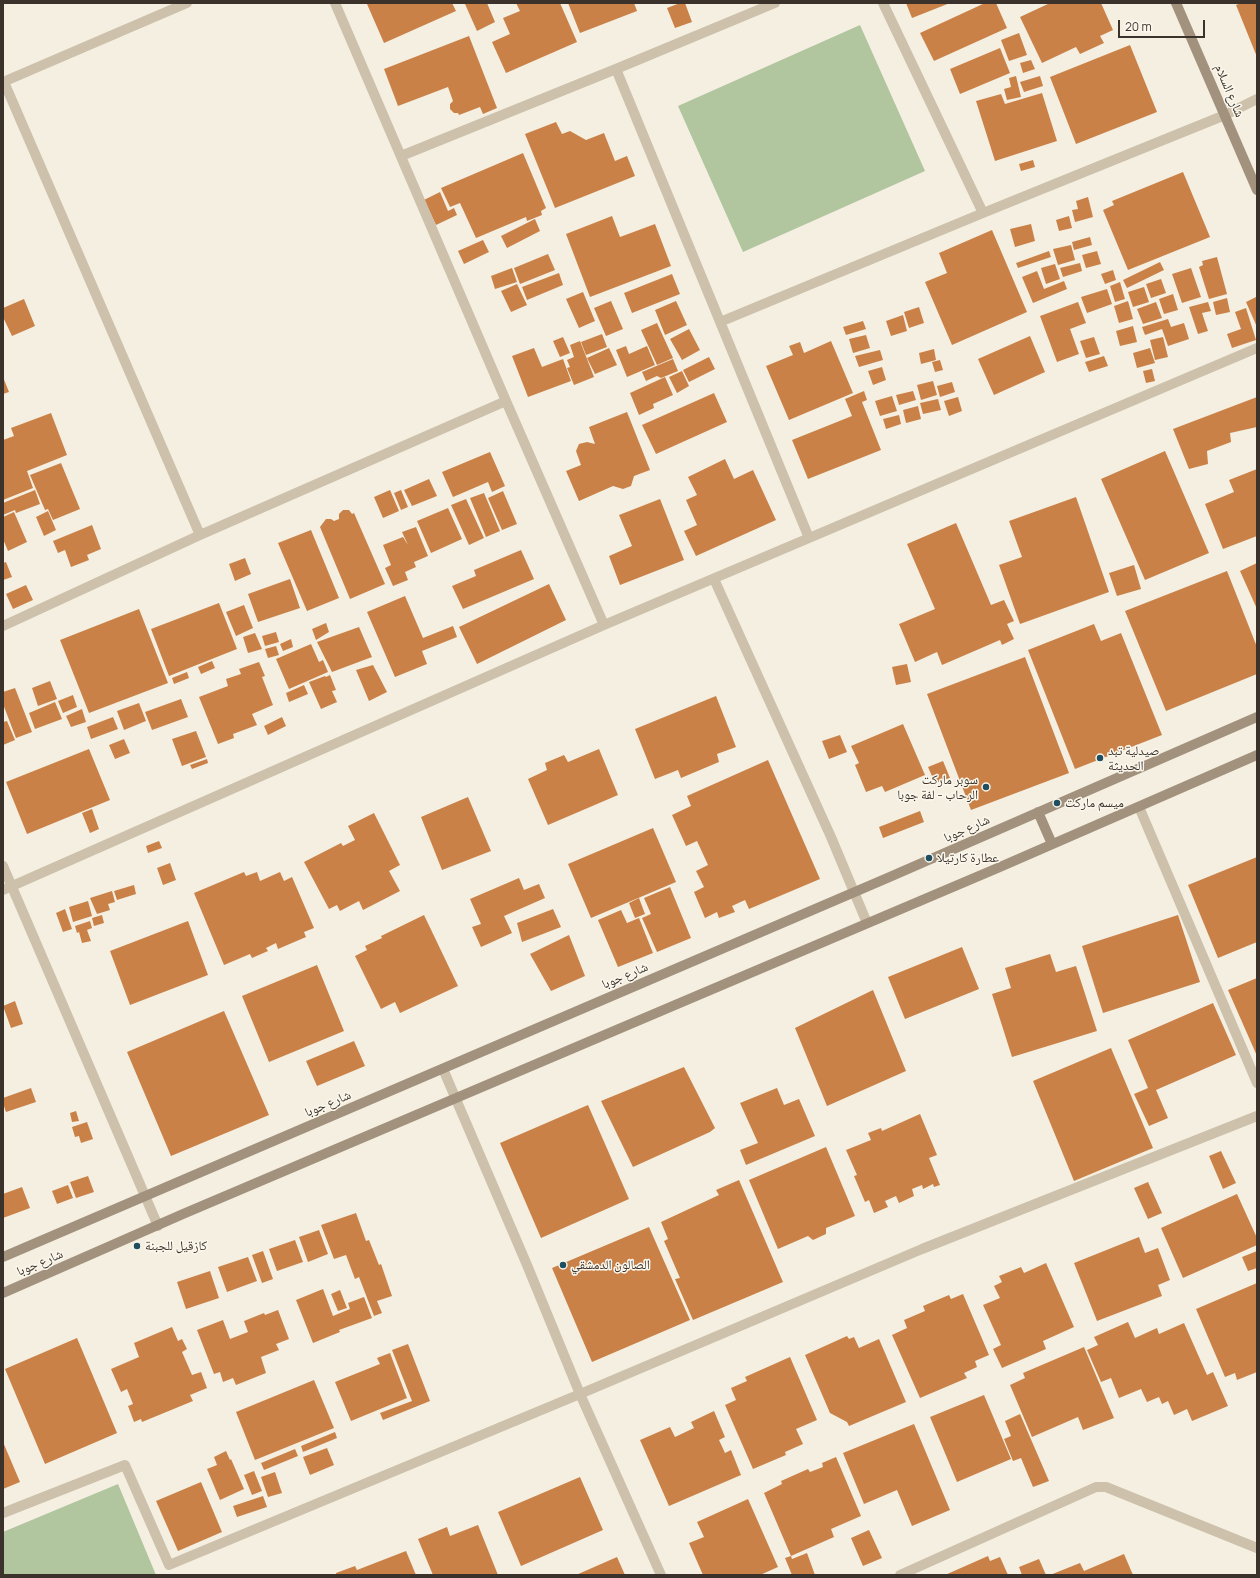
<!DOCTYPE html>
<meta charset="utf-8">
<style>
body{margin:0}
#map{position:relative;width:1260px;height:1578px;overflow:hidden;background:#f4efe0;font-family:Manrope,sans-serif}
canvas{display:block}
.frame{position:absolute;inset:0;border:4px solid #3b332b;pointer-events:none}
.scale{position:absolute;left:1118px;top:20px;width:87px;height:18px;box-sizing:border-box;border:2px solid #3b332b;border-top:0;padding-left:5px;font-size:12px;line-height:14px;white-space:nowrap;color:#3b332b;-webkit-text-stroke:3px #fbf7ed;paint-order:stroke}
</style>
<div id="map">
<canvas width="1260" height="1578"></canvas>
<div class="frame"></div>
<div class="scale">20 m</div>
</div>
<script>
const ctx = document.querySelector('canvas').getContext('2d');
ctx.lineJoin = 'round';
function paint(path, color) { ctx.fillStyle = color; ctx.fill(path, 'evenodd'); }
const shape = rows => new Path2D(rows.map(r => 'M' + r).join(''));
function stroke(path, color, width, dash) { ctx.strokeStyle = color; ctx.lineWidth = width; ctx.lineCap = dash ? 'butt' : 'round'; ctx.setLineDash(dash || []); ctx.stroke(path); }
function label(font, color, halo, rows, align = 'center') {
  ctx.font = font + ' Manrope,"Noto Naskh Arabic",sans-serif'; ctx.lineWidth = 3; ctx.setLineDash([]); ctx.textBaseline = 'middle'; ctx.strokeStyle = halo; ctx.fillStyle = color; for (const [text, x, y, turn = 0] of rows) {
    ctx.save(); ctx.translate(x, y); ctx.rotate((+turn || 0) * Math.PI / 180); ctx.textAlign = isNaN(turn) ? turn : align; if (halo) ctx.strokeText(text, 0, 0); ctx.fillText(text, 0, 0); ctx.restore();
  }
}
paint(shape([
 [860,25,925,171,743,252,678,106],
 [118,1484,156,1575,3,1575,3,1532]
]), '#b1c59f');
paint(shape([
 [370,3,452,3,456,11,384,43,367,4],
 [468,3,487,3,495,22,477,31,465,4],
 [516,3,560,3,577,42,506,73,492,42,510,34,503,18,520,11],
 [568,3,634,3,637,11,580,33],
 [680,3,685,3,692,22,675,28,667,8],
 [906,3,950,3,912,18],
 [985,3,996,3,1007,28,934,61,920,33],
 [1050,3,1101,3,1113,30,1100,36,1104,43,1080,54,1076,47,1042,63,1020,17],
 [1241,3,1257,3,1257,57,1236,5],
 [1019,33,1027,55,1009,61,1001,40],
 [469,36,497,108,483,114,480,107,459,115,458,113,454,113,450,109,450,104,453,101,448,87,398,106,384,69],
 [1130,45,1157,112,1076,144,1050,77],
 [1000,48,1010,73,960,94,950,69],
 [1031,60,1035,69,1023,73,1020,63],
 [1016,76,1021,97,1007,100,1004,89,1011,87,1009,78],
 [1040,76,1043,86,1024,92,1020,82],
 [1042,93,1057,141,995,161,976,101,1001,94,1005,104],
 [556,122,562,134,570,131,586,140,604,133,615,161,627,156,635,176,555,208,525,134],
 [523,153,546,208,541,211,542,215,527,221,526,217,476,238,460,203,450,207,441,188],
 [1033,160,1035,167,1021,171,1019,164],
 [1183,172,1210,237,1128,270,1103,210,1114,205,1112,201],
 [440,192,448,211,454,208,457,215,436,225,424,200],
 [1088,197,1093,217,1075,222,1072,210,1078,209,1076,201],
 [612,216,620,237,655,224,671,266,590,297,566,234],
 [1069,216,1072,228,1059,231,1056,220],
 [535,219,540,231,507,248,501,236],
 [1031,224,1035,241,1015,247,1010,229],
 [992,230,1027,312,952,345,925,282,947,273,939,253],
 [1090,237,1092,245,1074,250,1072,242],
 [483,240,489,252,464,264,458,251],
 [1071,245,1075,260,1058,265,1053,249],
 [1049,251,1051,257,1018,268,1016,263],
 [1097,251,1101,264,1086,268,1082,255],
 [548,254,555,270,520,284,514,268],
 [1217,257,1227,294,1209,299,1199,267,1203,265,1202,261],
 [1160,262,1164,270,1127,288,1123,280],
 [1080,263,1082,271,1063,277,1060,268],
 [1055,264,1060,279,1046,284,1041,268],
 [512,268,517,282,495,289,491,276],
 [1191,268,1201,297,1182,303,1172,274],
 [1113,270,1116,280,1105,284,1101,274],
 [1037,271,1044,289,1064,281,1067,289,1033,303,1022,277],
 [559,273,563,285,527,300,522,287],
 [672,274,680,294,632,313,624,293],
 [1161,279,1166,293,1151,298,1146,284],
 [1120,282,1125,299,1115,302,1110,286],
 [517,284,527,305,511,312,501,291],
 [1144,287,1149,302,1133,307,1128,292],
 [1107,289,1112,304,1087,313,1081,297],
 [583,292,595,321,579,328,566,299],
 [1173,294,1178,310,1164,314,1159,299],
 [1256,297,1257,299,1257,327,1246,302],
 [1227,298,1230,312,1216,315,1213,302],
 [24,299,35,326,12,336,3,317,3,308],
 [611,301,623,329,606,336,594,308],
 [676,301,687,325,665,335,655,310],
 [1128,301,1133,319,1119,323,1114,306],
 [1078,302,1086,323,1070,329,1079,354,1057,362,1040,316],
 [1156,302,1162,318,1143,324,1137,309],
 [1208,302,1211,311,1202,313,1208,331,1198,334,1189,307],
 [919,307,924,323,909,328,904,312],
 [1246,308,1256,340,1232,348,1227,334,1241,329,1235,312],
 [903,315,907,331,891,336,886,321],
 [1168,319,1171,327,1184,323,1189,339,1168,346,1162,329,1145,335,1142,327],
 [863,321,866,329,846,335,843,327],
 [657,323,673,358,657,365,641,330],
 [1133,326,1137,342,1120,346,1116,331],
 [689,329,700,350,682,360,670,339],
 [602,334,607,347,586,355,581,342],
 [866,335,870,348,853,353,849,339],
 [1030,336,1045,372,994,395,978,359],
 [563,337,570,353,560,357,553,341],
 [1094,337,1100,354,1086,358,1080,341],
 [1163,337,1168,357,1155,360,1150,340],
 [580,341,594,377,574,385,567,368,570,367,567,360,574,357,570,345],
 [831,341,853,393,789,420,766,366,793,355,789,346,800,342,804,353],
 [626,346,629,354,647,346,655,365,627,377,616,350],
 [534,348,542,367,563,359,571,381,528,397,512,356],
 [609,348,617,365,595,374,587,358],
 [1150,348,1155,363,1137,368,1133,353],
 [934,349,936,360,921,364,919,353],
 [880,350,883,360,859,367,855,356],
 [1104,356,1108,366,1089,372,1085,362],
 [709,357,715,369,689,382,683,370],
 [673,359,678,371,661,378,657,376,646,381,642,372],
 [940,360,943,370,935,372,932,362],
 [882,367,886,380,873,385,868,371],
 [1152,369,1155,381,1146,383,1143,371],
 [682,371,689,386,677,393,669,377],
 [3,377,9,392,3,394],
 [665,377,673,395,653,404,654,408,639,415,630,393],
 [933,381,937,395,921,400,917,385],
 [952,382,955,392,940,397,937,386],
 [864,391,867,400,862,402,881,450,808,479,792,440,852,416,845,399],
 [913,391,916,400,899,405,896,395],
 [714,393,727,422,656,454,642,425],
 [892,396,897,411,880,416,875,401],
 [958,397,962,411,949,416,944,401],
 [1257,397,1257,427,1230,433,1231,442,1207,451,1208,464,1189,469,1173,429],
 [938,399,941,410,923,414,920,403],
 [918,406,921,419,906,423,903,410],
 [627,412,650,470,634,476,631,486,623,489,613,486,579,501,566,471,581,465,576,451,579,444,587,442,595,444,589,427],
 [51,413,67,455,27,471,33,488,3,500,3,440,14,436,11,428],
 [899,415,901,424,886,429,883,419],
 [1165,451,1209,553,1145,580,1101,479],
 [490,452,505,486,492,492,488,482,453,497,442,472],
 [725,459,734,479,753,470,776,520,696,556,684,531,697,525,686,500,697,495,688,477],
 [61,463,80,509,53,520,48,509,45,510,30,475],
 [1257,469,1257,536,1223,549,1205,504,1234,492,1229,480],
 [429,479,437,496,412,506,404,490],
 [35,490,40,504,16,513,15,510,3,515,3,503],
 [390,490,399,511,383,518,374,497],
 [401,490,408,507,401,510,394,493],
 [503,491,517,524,502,530,488,498],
 [484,493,500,531,486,537,470,498],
 [1076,497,1109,592,1020,624,999,565,1022,557,1009,521],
 [466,499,484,538,469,545,451,505],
 [660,499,684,560,620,585,609,556,632,546,619,515],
 [448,508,462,539,431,553,417,521],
 [343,510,349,510,352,514,354,513,385,584,350,599,320,527,326,519,331,519,334,521,339,519,339,514],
 [48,511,56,530,44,536,36,517],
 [14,512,27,542,8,551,3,539,3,517],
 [956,523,991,605,1004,600,1014,621,1007,624,1014,639,1002,645,1000,640,942,665,937,652,915,662,899,624,935,609,907,544],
 [92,525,101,549,87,555,89,560,71,567,65,550,58,553,53,541],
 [416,527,428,556,414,562,416,567,405,572,408,580,393,586,385,568,391,565,383,545,403,537,408,545,402,532],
 [311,530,339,598,307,611,278,543],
 [521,550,534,579,463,609,452,586,476,576,474,570],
 [245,558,251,574,235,581,229,564],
 [6,562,12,577,3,580,3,563],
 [1257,563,1257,609,1240,571],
 [1134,565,1141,589,1117,596,1109,573],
 [1227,571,1257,647,1257,674,1166,711,1125,611],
 [290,579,300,608,258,622,248,594],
 [549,584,566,620,477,664,459,627],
 [26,585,33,600,13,609,6,594],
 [405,596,423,638,453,626,457,637,422,651,427,664,395,677,367,612],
 [219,603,237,649,169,676,151,629],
 [244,605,253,628,236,636,226,612],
 [139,609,168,683,89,713,60,640],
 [326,623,329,632,316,640,312,629],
 [1094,624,1101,641,1121,633,1162,735,1075,769,1028,650],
 [359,627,372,657,332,672,317,642],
 [276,632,279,642,265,646,262,636],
 [255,633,262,649,248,653,243,637],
 [291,639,293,647,283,651,280,644],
 [311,644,319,662,323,660,328,672,289,689,276,659],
 [276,646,279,655,268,658,265,649],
 [1025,657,1069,773,971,810,927,694],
 [212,661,215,668,201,674,198,667],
 [259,662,265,676,262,677,273,705,252,714,257,725,233,734,234,738,218,744,199,697,228,686,226,679,241,674,239,669],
 [907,664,911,682,896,685,892,667],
 [373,665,387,692,369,701,356,670],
 [187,672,189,678,174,684,172,678],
 [330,675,336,690,332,691,337,702,321,709,309,682,325,676,326,677],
 [50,681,57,699,38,706,32,688],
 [304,685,308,694,289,702,286,693],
 [15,688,32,732,16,738,3,704,3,692],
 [73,695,77,707,63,713,58,701],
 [716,696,736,747,717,754,719,762,681,778,678,770,655,779,635,729],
 [181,699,188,717,152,730,145,712],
 [55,702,62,719,35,729,29,713],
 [139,703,146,721,124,730,117,711],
 [82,709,86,722,71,727,66,716],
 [113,717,118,729,91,739,87,727],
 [282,717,286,726,268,735,264,726],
 [7,721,15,740,3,745,3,722],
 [903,724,925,775,885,792,882,786,866,792,855,765,859,763,851,746],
 [196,731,206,757,182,766,172,739],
 [840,735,847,752,829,759,822,741],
 [124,739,130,753,115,759,109,745],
 [89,749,110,800,27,834,6,782],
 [599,749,618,795,548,825,528,779,547,770,545,763,564,755,568,762],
 [207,759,208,763,192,769,190,765],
 [768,760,820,879,749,909,745,900,732,906,735,912,719,918,717,912,705,918,694,892,704,887,696,871,708,865,697,841,686,846,672,815,691,806,687,796],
 [943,761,950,778,935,783,928,767],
 [468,797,491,851,442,870,421,817],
 [92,809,99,829,90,833,82,813],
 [920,811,924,822,883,838,879,827],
 [374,813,400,865,389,871,400,891,363,910,359,901,340,911,337,905,329,909,304,862,341,843,343,846,355,840,348,826],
 [653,828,676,882,591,918,568,864],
 [159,841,162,848,148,853,146,846],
 [1257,857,1257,942,1218,958,1188,885],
 [170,863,176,880,163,885,157,868],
 [244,872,246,876,257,872,260,881,280,872,284,881,292,877,314,928,304,932,306,937,278,949,276,943,266,948,268,951,252,958,250,954,224,965,194,893],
 [519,878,524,890,539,884,545,898,504,916,512,933,481,947,472,927,481,924,470,899],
 [134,885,136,894,117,900,114,891],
 [670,887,691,938,657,952,642,918,651,914,644,898],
 [112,891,115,902,108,904,110,910,97,914,90,898],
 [639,898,645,914,635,918,629,903],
 [88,901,92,916,73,922,69,907],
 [65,909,72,929,63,932,56,913],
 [553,909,561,927,522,942,517,923],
 [621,910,627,923,639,918,653,953,618,967,598,920],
 [102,915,104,923,94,926,92,918],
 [424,915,458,986,400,1013,395,1002,381,1009,355,956,367,950,365,946,382,938,381,936],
 [1178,915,1200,982,1103,1013,1082,946],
 [90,921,92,928,87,930,91,941,82,943,79,932,77,933,75,926],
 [188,921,208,975,130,1005,110,951],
 [569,935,585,976,551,991,530,954],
 [962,947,979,989,905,1019,888,977],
 [1050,954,1056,972,1076,966,1097,1031,1012,1057,992,994,1011,988,1005,968],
 [317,965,344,1031,269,1062,242,996],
 [1257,978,1257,1056,1228,990],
 [873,990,906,1071,827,1106,795,1028],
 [15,1001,23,1024,11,1028,3,1006],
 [1213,1003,1236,1055,1156,1090,1168,1118,1149,1126,1134,1094,1148,1088,1128,1040],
 [224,1011,269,1115,171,1156,127,1052],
 [354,1041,365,1066,317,1086,306,1061],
 [1111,1048,1153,1148,1074,1181,1033,1081],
 [684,1067,715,1128,710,1132,633,1167,601,1101],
 [31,1088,36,1102,6,1112,3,1103,3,1098],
 [777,1088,784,1105,799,1099,815,1136,746,1165,740,1150,758,1143,740,1103],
 [588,1105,629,1199,541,1238,500,1143],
 [76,1111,79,1121,72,1122,70,1113],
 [920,1114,937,1155,929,1158,940,1185,934,1187,933,1184,923,1189,922,1185,912,1189,914,1196,899,1203,896,1196,885,1201,888,1207,874,1213,869,1200,865,1202,854,1176,857,1175,846,1150,871,1140,868,1133,881,1128,882,1131],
 [87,1122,93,1139,81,1143,79,1136,75,1137,72,1127],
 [826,1147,855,1216,826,1228,826,1234,813,1240,808,1236,778,1249,749,1180],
 [1221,1151,1236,1183,1223,1189,1209,1156],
 [88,1176,94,1192,76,1198,70,1182],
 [739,1180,783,1282,693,1320,675,1279,680,1278,664,1241,668,1239,661,1222,719,1195,716,1190],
 [1148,1182,1162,1213,1148,1219,1134,1188],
 [68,1185,73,1198,57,1204,52,1191],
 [22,1187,30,1208,3,1218,3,1194],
 [1237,1194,1257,1238,1257,1245,1183,1278,1161,1228],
 [356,1213,366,1241,369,1240,379,1265,381,1264,392,1296,377,1301,382,1313,374,1316,359,1277,355,1279,346,1255,334,1259,321,1225],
 [649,1227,690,1320,592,1362,552,1268],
 [319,1230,328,1254,308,1262,299,1237],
 [1139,1237,1145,1253,1158,1248,1170,1280,1158,1285,1162,1296,1097,1321,1074,1263],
 [295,1240,303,1262,277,1271,269,1249],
 [263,1251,273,1279,262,1283,252,1255],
 [1257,1251,1257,1268,1248,1271,1242,1257],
 [248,1257,257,1281,227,1292,218,1267],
 [1046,1263,1074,1327,1043,1341,1046,1349,1002,1368,993,1349,1001,1345,983,1305,1000,1298,994,1286,1002,1282,999,1276,1021,1267,1024,1273],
 [210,1271,219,1298,186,1309,177,1282],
 [1257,1283,1257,1372,1237,1380,1235,1373,1225,1377,1196,1309],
 [323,1289,333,1316,350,1309,348,1303,364,1297,372,1318,339,1330,340,1332,313,1343,296,1300],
 [340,1290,347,1308,338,1311,331,1294],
 [963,1294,989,1355,975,1361,977,1367,964,1373,967,1378,920,1398,892,1335,907,1328,904,1320,925,1311,923,1306,949,1295,951,1299],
 [278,1310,289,1339,276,1344,279,1350,261,1357,266,1373,236,1385,233,1378,223,1382,220,1372,214,1374,197,1330,223,1320,230,1339,248,1332,244,1321,264,1313,265,1315],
 [1128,1322,1135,1338,1157,1328,1159,1334,1184,1323,1207,1375,1213,1372,1228,1406,1192,1421,1187,1409,1174,1415,1168,1401,1162,1404,1159,1397,1147,1402,1141,1389,1119,1398,1111,1378,1101,1382,1087,1350,1098,1345,1094,1337],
 [172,1327,178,1341,182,1339,187,1349,182,1352,192,1375,201,1372,207,1388,190,1395,193,1401,142,1422,141,1419,134,1422,128,1406,133,1404,127,1389,121,1392,111,1369,139,1357,134,1343],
 [847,1336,849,1339,854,1337,859,1348,879,1339,906,1402,849,1426,847,1422,830,1413,805,1355],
 [77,1338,117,1433,45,1464,5,1369],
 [408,1344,430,1401,383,1420,380,1413,412,1401,392,1350],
 [1084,1347,1114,1418,1083,1430,1078,1417,1032,1437,1010,1385,1025,1378,1023,1373],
 [390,1353,407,1398,351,1421,335,1382,380,1364,377,1358],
 [790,1357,817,1420,796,1429,803,1444,785,1452,786,1455,753,1469,725,1405,736,1400,731,1388,747,1381,745,1377],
 [314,1380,334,1428,255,1460,236,1412],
 [984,1395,1011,1459,957,1482,930,1417],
 [714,1411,725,1437,719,1440,725,1453,731,1450,741,1475,669,1506,640,1440,670,1427,675,1437,694,1428,691,1422],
 [1020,1414,1049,1481,1033,1487,1021,1458,1013,1461,1004,1439,1011,1436,1005,1421],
 [914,1424,950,1510,912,1526,897,1490,864,1504,843,1453],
 [335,1432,337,1438,303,1452,301,1446],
 [3,1442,20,1482,3,1489],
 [327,1448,334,1465,310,1475,303,1457],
 [295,1449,298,1456,264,1470,261,1463],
 [226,1451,230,1460,231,1459,244,1489,220,1500,207,1469,217,1465,214,1457],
 [836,1457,861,1516,831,1529,834,1537,791,1556,764,1493,782,1484,781,1481,808,1469,810,1472,823,1467,822,1463],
 [254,1471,262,1491,252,1495,244,1475],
 [275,1472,282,1493,268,1497,261,1477],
 [580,1477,603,1530,521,1566,498,1512],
 [201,1482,222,1532,178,1551,156,1501],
 [263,1496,267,1507,237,1517,233,1506],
 [748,1499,778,1567,760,1575,703,1575,689,1543,704,1537,697,1522],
 [478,1525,498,1575,433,1575,418,1539,447,1527,450,1536],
 [869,1530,882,1558,863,1566,851,1538],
 [406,1551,416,1575,336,1575,336,1573,355,1566,357,1570],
 [807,1553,815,1575,792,1575,785,1558,791,1556,792,1559],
 [1124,1554,1133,1575,1050,1575,1080,1563,1084,1571],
 [988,1556,990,1561,1000,1557,1008,1575,945,1575],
 [617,1557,625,1575,576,1575],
 [1039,1559,1046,1575,1022,1575,1019,1567]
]), '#ca8148');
stroke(shape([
 [335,3,506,401,604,625],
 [883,3,983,213],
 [616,69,809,538],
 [3,82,187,3],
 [4,82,200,535],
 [401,156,616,69,775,3],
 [720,322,983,213,1225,115,1257,99],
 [714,579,831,837,867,923],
 [3,626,200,535,506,401],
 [1139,807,1257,1083],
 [3,866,158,1226],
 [3,890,604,625,1257,348],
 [443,1069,527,1265,580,1394,661,1575],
 [3,1513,125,1465,169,1565,580,1394,922,1249,1257,1116],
 [900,1575,1096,1487,1106,1487,1257,1548]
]), '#cdc1ab', 10);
stroke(shape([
 [1176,3,1257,190],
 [1038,812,1052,844],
 [3,1257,885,879,1257,717],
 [3,1293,183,1214,1000,867,1257,755]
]), '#a2917c', 10);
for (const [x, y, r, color] of [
 [1100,758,4,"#1e4e5f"],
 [986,787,4,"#1e4e5f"],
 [1057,803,4,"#1e4e5f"],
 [929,858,4,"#1e4e5f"],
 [137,1246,4,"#1e4e5f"],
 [563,1265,4,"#1e4e5f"]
]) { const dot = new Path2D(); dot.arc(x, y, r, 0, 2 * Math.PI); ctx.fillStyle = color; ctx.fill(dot); stroke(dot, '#fbf7ed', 1.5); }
label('13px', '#3b332b', '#fbf7ed', [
 ["شارع السلام",1229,91,67],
 ["شارع جوبا",967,829,-24],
 ["شارع جوبا",625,976,-23],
 ["شارع جوبا",328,1104,-23],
 ["شارع جوبا",40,1263,-23]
]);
label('13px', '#3b332b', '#fbf7ed', [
 ["صيدلية تبد",1108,751],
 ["الحديثة",1108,766],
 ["سوبر ماركت",978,780,"right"],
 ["الرحاب - لفة جوبا",978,795,"right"],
 ["ميسم ماركت",1065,803],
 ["عطارة كارتيلا",937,858],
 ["كازقيل للجبنة",145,1246],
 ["الصالون الدمشقي",571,1265]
], 'left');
</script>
